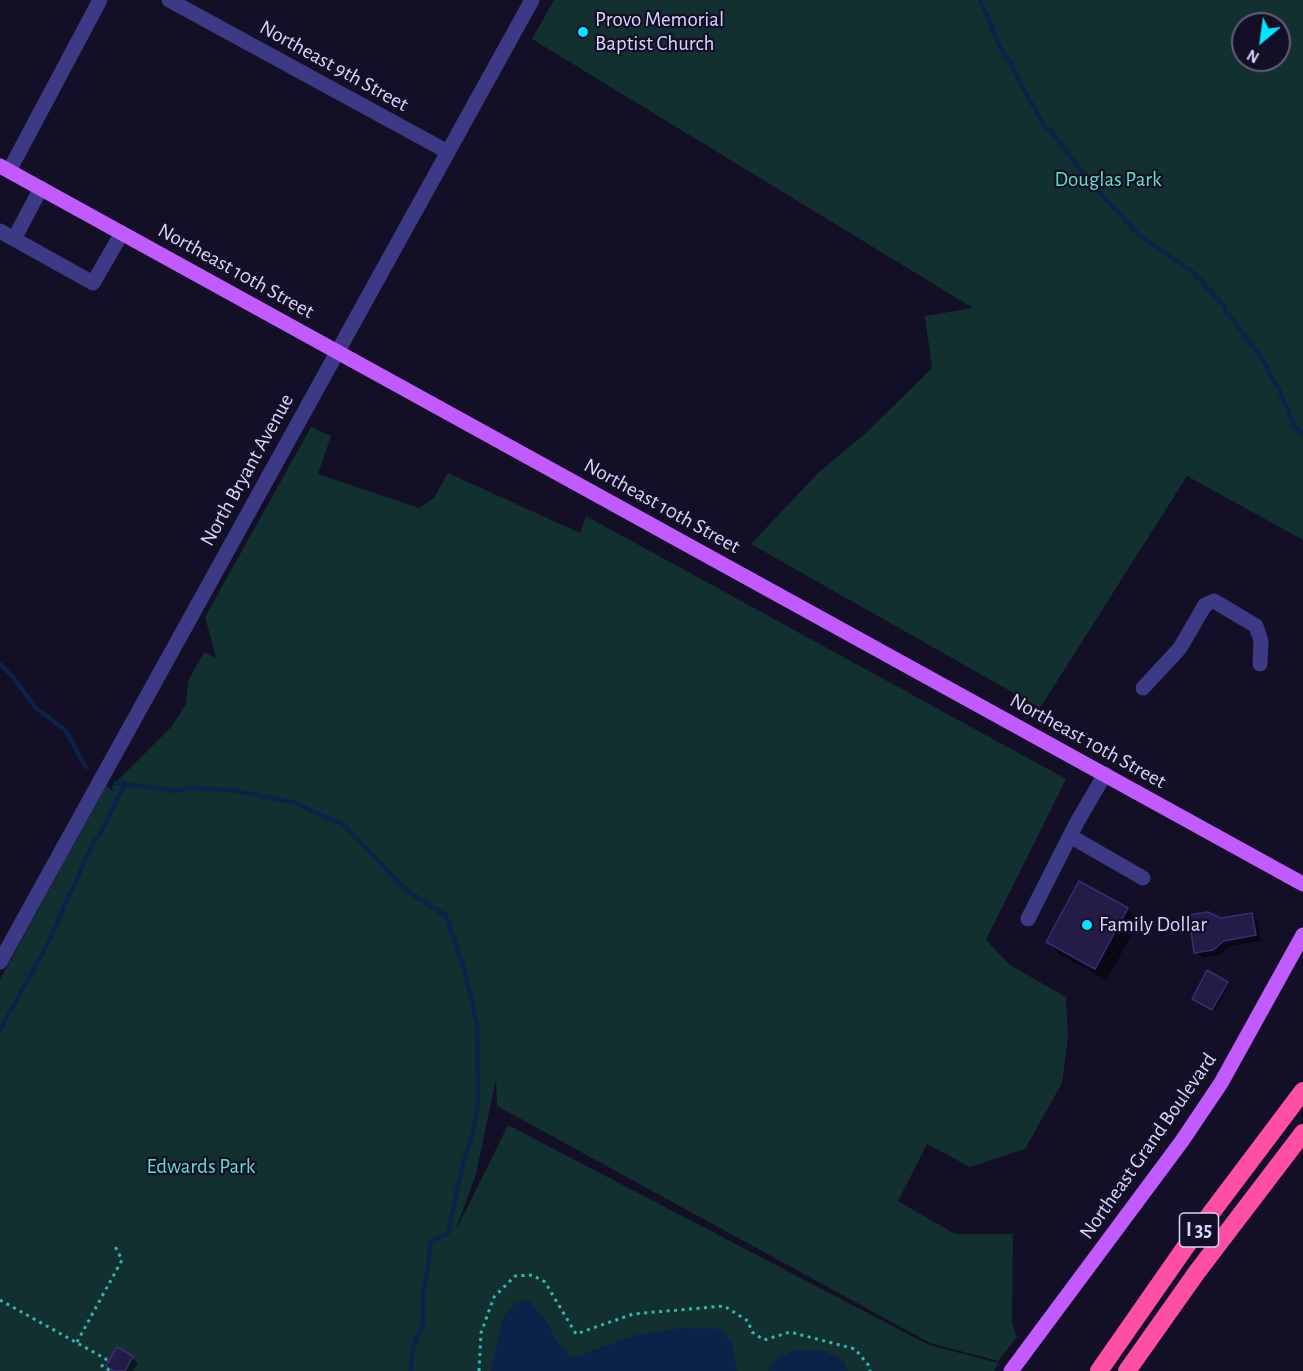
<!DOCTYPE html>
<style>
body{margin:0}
#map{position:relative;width:1303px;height:1371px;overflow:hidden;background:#130f26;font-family:"Alegreya Sans",sans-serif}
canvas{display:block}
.north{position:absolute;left:1231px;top:12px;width:60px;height:60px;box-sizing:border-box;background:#130f26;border:2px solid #625e7d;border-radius:50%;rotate:209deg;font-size:16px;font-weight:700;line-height:24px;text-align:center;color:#d9d4ff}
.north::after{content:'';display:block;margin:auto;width:21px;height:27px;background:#00e5ff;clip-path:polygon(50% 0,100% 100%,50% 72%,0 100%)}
</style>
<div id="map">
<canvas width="1303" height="1371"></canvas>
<div class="north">N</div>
</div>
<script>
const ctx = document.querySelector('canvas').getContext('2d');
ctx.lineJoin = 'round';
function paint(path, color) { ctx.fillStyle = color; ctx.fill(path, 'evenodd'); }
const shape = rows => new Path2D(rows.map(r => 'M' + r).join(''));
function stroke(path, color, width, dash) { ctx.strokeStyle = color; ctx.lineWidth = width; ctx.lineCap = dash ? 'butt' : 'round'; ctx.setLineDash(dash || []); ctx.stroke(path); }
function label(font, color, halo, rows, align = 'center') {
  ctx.font = font + ' "Alegreya Sans",sans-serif'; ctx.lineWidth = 4.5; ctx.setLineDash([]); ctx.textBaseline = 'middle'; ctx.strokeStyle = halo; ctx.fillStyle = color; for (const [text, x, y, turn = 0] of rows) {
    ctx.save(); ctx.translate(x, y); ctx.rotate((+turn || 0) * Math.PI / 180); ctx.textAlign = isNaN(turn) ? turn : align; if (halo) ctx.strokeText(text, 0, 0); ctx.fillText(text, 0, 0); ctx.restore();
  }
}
paint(shape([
 [554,0,1303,0,1303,540,1187,476,1040,708,751,544,819,472,867,432,932,368,925,316,973,308,532,39],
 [1243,24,1279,24,1279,60,1243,60],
 [311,427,331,436,318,474,419,508,434,498,448,473,580,533,586,516,1066,779,986,940,1010,965,1066,997,1068,1038,1062,1083,1025,1149,970,1167,927,1144,898,1201,955,1234,1013,1234,1012,1323,1017,1337,998,1361,930,1343,497,1106,496,1079,476,1174,455,1232,508,1125,929,1345,999,1363,994,1371,0,1371,0,979,106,786,113,791,112,786,172,726,186,704,188,681,204,652,216,658,205,617]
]), '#12302f');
paint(shape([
 [528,1300,546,1320,556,1340,572,1358,636,1335,682,1328,721,1329,732,1342,737,1371,491,1371,503,1317,514,1304],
 [795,1350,824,1351,844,1361,848,1371,768,1371,777,1359]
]), '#0c2248');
paint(shape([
 [1127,909,1139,921,1107,980,1059,954,1048,942],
 [1251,915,1258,921,1261,941,1231,946,1220,955,1202,958,1196,952,1220,920],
 [1227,983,1229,985,1215,1011,1196,1001],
 [132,1358,138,1363,133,1371,113,1371,108,1366]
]), '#0007');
stroke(shape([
 [980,0,1004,56,1010,61,1018,79,1046,129,1050,129,1087,179,1138,234,1195,274,1223,305,1226,313,1230,316,1263,360,1274,383,1278,386,1294,426,1303,435],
 [0,664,12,676,36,708,65,730,86,767],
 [115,783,176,791,188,788,231,790,292,802,344,825,405,889,446,916,464,969,477,1024,478,1101,474,1127,461,1173,448,1233,431,1242,427,1273,423,1290,423,1324,413,1347,411,1371],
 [0,1030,47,945,92,845,102,831,125,784]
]), '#0c2248', 4.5);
const building = shape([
 [1079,881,1128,908,1095,969,1046,942,1079,881],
 [1208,912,1221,918,1252,913,1256,935,1224,941,1213,950,1194,953,1189,915,1208,912],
 [1207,970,1228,982,1212,1010,1192,999,1207,970],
 [117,1347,133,1356,125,1371,114,1371,106,1366,117,1347]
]);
paint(building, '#241b47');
stroke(building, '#3b2d73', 1.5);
stroke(shape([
 [0,1300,106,1359,102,1366,111,1371],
 [77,1342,122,1260,115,1246],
 [479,1371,481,1333,494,1297,515,1276,532,1275,545,1282,576,1334,633,1314,724,1306,748,1321,752,1332,764,1340,790,1332,855,1349,870,1367,870,1371]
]), '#2fb8b0', 3, [3, 4.5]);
stroke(shape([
 [169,0,448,152],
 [9,171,100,0],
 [41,188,14,239,93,283,122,233],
 [0,231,14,239],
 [1143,688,1180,648,1205,605,1214,601,1256,626,1261,641,1260,664],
 [1070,836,1143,878],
 [1028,919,1076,824,1105,774],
 [0,962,532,0]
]), '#3d3a85', 15);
stroke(shape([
 [0,166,1303,884],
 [1011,1371,1182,1141,1221,1083,1303,935]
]), '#c25bff', 15);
stroke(shape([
 [1099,1371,1184,1249,1303,1091],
 [1127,1371,1197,1272,1303,1133]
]), '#ff4fa3', 18);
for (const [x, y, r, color] of [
 [583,32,6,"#00e5ff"],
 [1087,925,6,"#00e5ff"]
]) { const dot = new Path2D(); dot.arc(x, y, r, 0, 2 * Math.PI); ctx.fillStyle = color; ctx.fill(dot); stroke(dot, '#130f26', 2); }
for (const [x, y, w] of [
 [1199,1230,39]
]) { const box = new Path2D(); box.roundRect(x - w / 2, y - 17, w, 34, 4.5); ctx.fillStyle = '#130f26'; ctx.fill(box); stroke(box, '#d9d4ff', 1.5); }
label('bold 20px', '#d9d4ff', null, [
 ["I 35",1199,1230]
]);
label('21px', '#d9d4ff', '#130f26', [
 ["Provo Memorial",595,20],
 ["Baptist Church",595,44],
 ["Family Dollar",1099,925]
], 'left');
label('21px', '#d9d4ff', '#130f26', [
 ["Northeast 9th Street",334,66,29],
 ["Northeast 10th Street",236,271,29],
 ["North Bryant Avenue",247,470,-61],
 ["Northeast 10th Street",662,506,29],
 ["Northeast 10th Street",1088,741,29],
 ["Northeast Grand Boulevard",1148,1146,-55]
]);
label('21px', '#5fe0c0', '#130f26', [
 ["Douglas Park",1108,180],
 ["Edwards Park",201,1167]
]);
</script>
